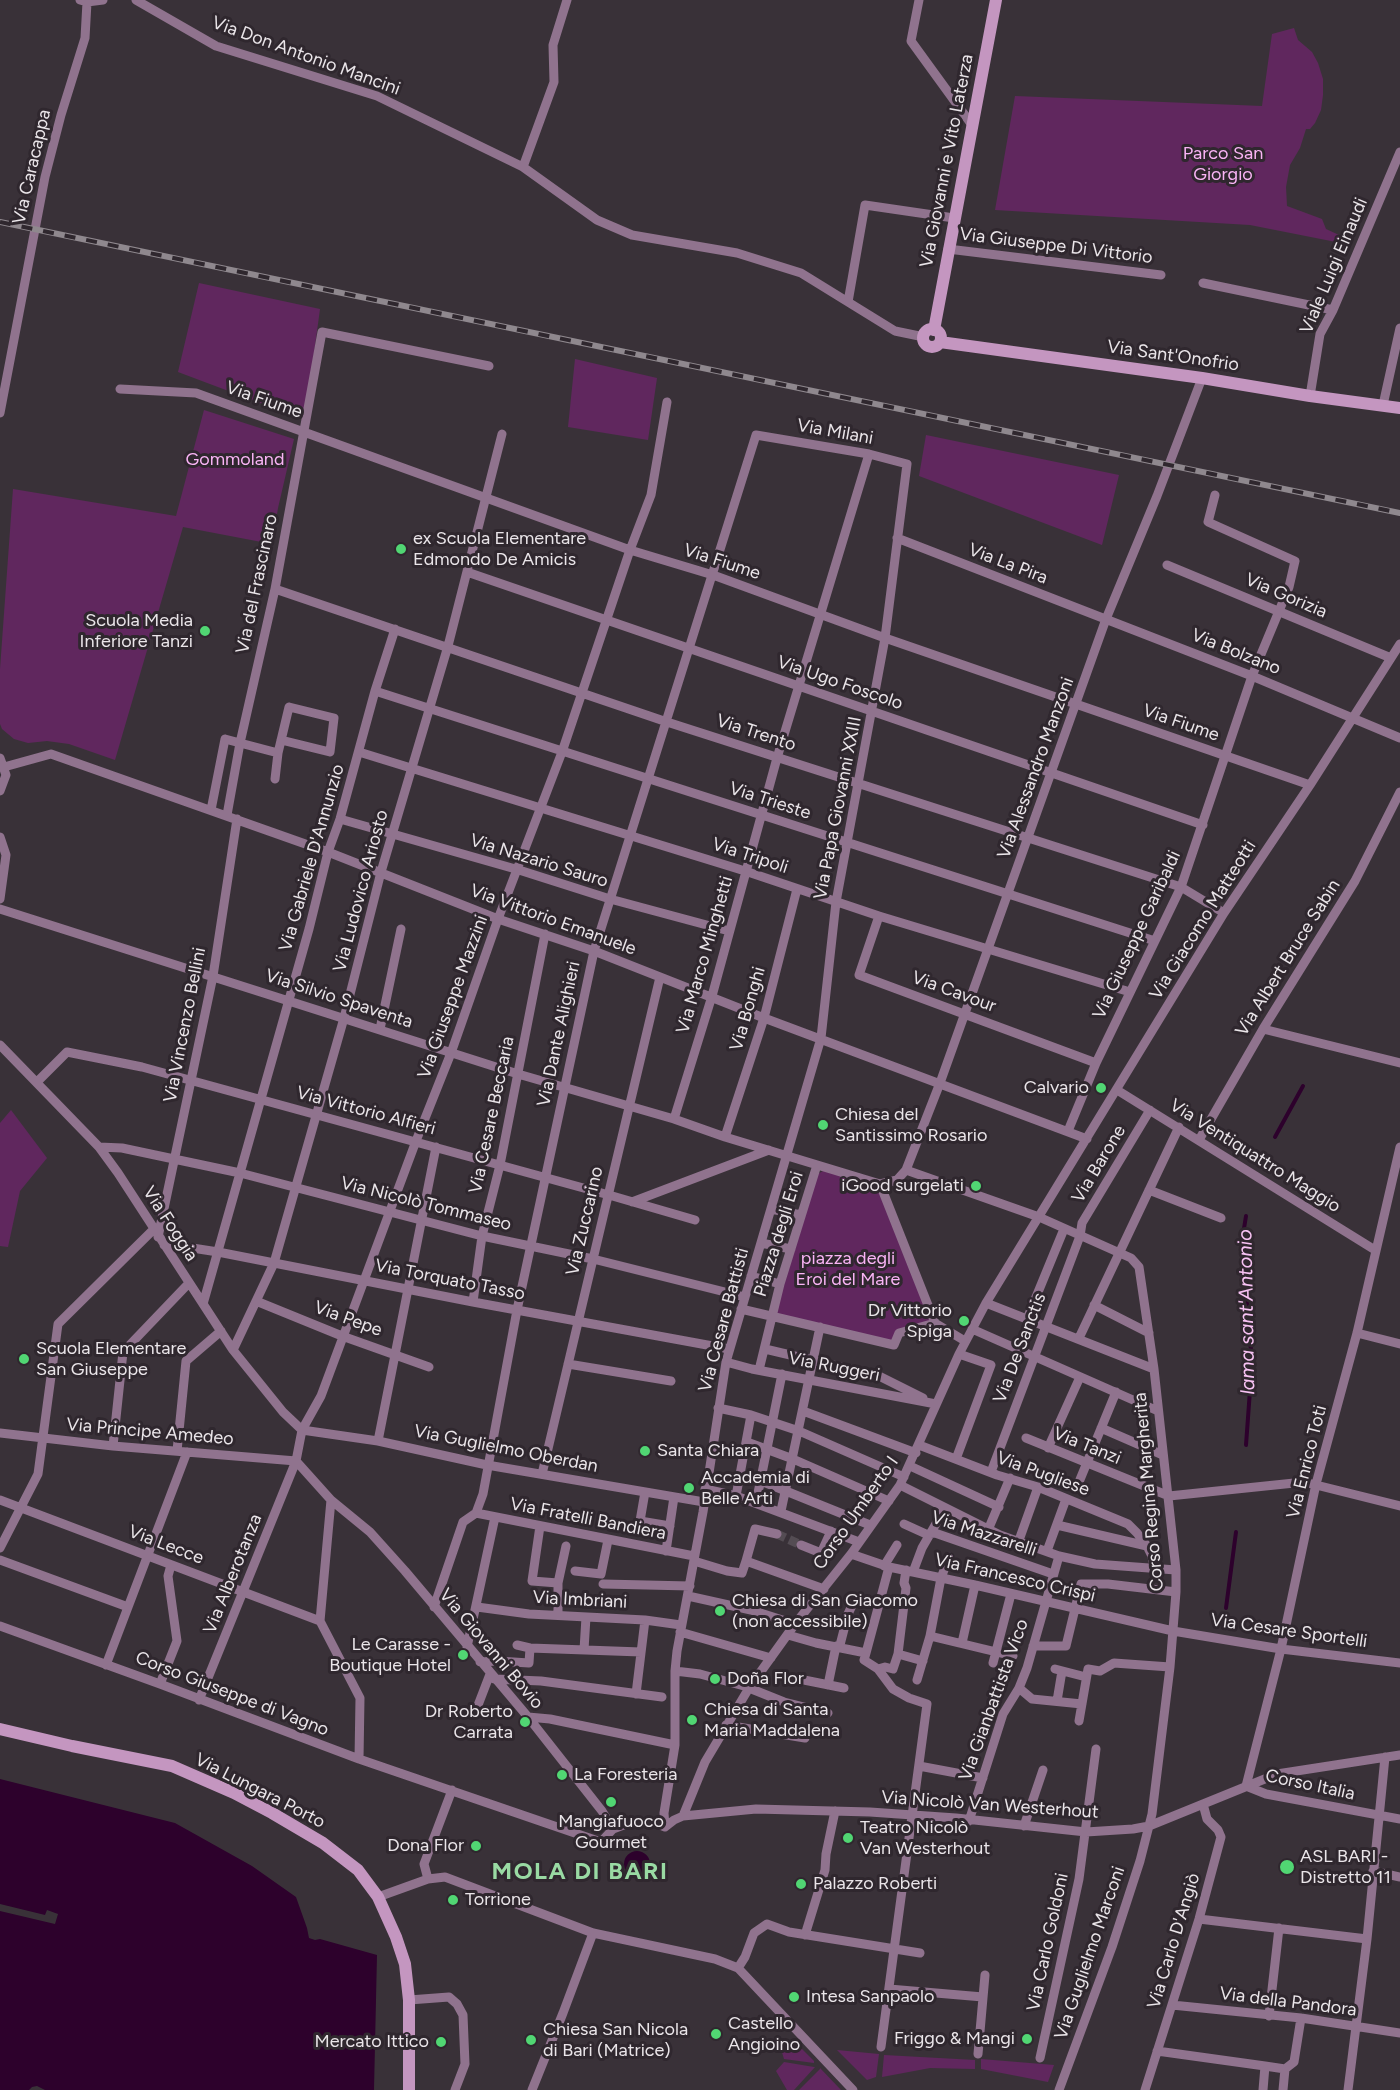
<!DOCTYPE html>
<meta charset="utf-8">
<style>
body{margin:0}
canvas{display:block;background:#393138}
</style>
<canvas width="1400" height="2090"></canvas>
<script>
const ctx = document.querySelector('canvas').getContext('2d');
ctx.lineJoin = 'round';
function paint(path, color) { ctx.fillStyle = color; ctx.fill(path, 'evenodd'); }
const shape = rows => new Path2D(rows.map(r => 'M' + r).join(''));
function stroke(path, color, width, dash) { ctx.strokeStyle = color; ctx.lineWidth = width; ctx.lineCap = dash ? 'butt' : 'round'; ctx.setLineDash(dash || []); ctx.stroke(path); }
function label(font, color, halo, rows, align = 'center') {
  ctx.font = font + ' Figtree,sans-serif'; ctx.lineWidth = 6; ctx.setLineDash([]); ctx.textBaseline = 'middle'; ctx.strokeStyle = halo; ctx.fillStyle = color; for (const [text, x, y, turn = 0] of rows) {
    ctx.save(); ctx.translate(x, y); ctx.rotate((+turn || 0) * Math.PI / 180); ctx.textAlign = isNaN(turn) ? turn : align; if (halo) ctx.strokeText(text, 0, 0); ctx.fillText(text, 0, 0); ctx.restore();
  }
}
paint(shape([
 [1294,28,1298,40,1312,52,1318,63,1323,79,1323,95,1321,110,1315,123,1310,129,1306,129,1300,148,1290,165,1286,187,1287,206,1322,219,1326,229,1339,235,1336,242,1250,225,995,210,1015,96,1262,106,1272,34],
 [199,283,320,309,306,412,298,411,295,416,178,372],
 [575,359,657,378,648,440,568,427],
 [204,410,294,439,278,508,272,544,183,527,115,760,69,744,47,741,28,743,14,739,2,729,0,724,0,669,13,489,176,516],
 [926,435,1119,475,1102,545,919,476],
 [11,1110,47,1158,20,1191,8,1247,0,1246,0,1123],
 [825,1170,879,1186,932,1321,893,1341,774,1314,814,1176],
 [792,2039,814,2061,814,2063,784,2059,781,2049],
 [837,2050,879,2054,876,2077,867,2080],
 [884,2055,975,2060,975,2069,930,2068,882,2077],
 [981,2059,1054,2065,1048,2082,981,2069],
 [784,2062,814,2067,815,2067,794,2090,787,2090,776,2071],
 [820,2068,841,2090,799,2090,820,2069]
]), '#60275e');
paint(shape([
 [0,1779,175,1823,252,1866,296,1897,307,1928,309,1938,315,1940,320,1939,377,1955,374,2090,45,2090,37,2086,32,2087,29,2090,0,2090,0,1911,55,1924,58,1914,47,1910,45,1915,0,1904],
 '624 1864a13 13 0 1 1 26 0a13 13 0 1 1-26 0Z'
]), '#2d012c');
stroke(shape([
 [1275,1137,1303,1086],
 [1246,1216,1242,1241,1252,1363,1246,1445],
 [1226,1608,1236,1532]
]), '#2d012c', 4);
stroke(shape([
 [777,1534,801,1545]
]), '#544c53', 9, [9, 4.5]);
stroke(shape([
 [80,0,87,2,103,0],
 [136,0,216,46,377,96,523,167,597,220,632,235,737,253,801,273,895,331,924,337],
 [919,0,911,41,972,125],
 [523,167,554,82,553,45,567,0],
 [948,249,1161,275],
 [1203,283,1333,310],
 [848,302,865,205,954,218],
 [120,389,196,393,630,550,713,575,885,638,1310,785],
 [1310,396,1320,334,1333,310,1400,152],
 [1383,405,1400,328],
 [0,413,45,177,61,115,85,38,87,2],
 [897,538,1252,676,1400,738],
 [1167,565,1391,658],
 [467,572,1203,825],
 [275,589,667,722,1181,887,1224,913],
 [375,691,1155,941],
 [359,752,745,871,879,916,1130,992],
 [278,753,240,743,275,589,322,332,489,366],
 [0,758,6,775,0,791],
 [4,767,51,754,328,852,498,919,594,951,764,1018,1087,1139],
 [275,779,278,753,289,707,334,718,330,752,281,740],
 [211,810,225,739,240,743,227,815],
 [340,819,519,870,610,899,729,931],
 [0,837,6,855,0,899],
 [0,909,518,1074,674,1119,725,1137,880,1184,897,1180,906,1170,940,1083,1106,619,1157,496,1202,378],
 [879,916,859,975,1096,1063],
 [380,1029,401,929],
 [1263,1029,1400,1063],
 [0,1045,99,1147,118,1173,233,1350,283,1412,302,1430,378,1441,487,1465,704,1502],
 [37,1082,67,1052,142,1067,609,1195,695,1220],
 [1117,1090,1375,1250],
 [674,1119,712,996,777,758,869,454],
 [1068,1131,1096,1063,1181,887,1252,676,1289,587,1295,561,1208,522,1215,495],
 [725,1137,764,1018,797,889],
 [1199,1140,1263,1029,1355,881,1400,792],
 [99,1147,122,1148,240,1173,482,1236,593,1259,745,1297],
 [906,1170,1039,1217,1131,1258,1139,1267,1154,1369,1176,1570,1176,1592,1170,1667,1152,1814,1140,1861,1112,1947,1059,2090],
 [880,1184,935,1323,965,1341],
 [1149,1190,1221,1218],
 [632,1202,769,1150],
 [771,1209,801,1215],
 [158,1237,213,976,237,819],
 [761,1243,791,1249],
 [164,1245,173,1245,218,1252,473,1302,729,1349],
 [751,1276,780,1284],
 [256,1301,342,1336,429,1367],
 [473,1302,482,1236,500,1165,545,934],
 [986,1303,1154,1369],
 [203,1304,309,929,328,852,340,819,375,691,395,629],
 [1094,1305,1149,1333],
 [741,1309,894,1345,899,1333,935,1323],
 [1027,1319,1064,1229],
 [972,1329,1158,1411],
 [1357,1333,1400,1344],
 [1079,1338,1179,1127],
 [765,1349,879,1376,923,1398],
 [233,1350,274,1263,344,1018,381,872,448,646,502,434],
 [726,1362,752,1369,936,1404],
 [568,1364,671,1381],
 [759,1370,780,1284,817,1165],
 [718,1408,751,1415,799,1431,904,1477],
 [803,1411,916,1453],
 [1101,1428,1163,1455],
 [0,1433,113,1446,296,1461],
 [1026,1438,1169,1496,1304,1482,1400,1506],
 [378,1441,436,1147],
 [747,1442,793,1459,889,1501],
 [919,1445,997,1475,1038,1487,1128,1524,1137,1533,1147,1546],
 [113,1446,123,1352,189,1283],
 [1048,1448,1080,1377],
 [177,1451,186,1361,221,1331],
 [956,1459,991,1365,959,1354],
 [296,1461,331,1500,370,1532,405,1571,528,1717,602,1811,613,1829],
 [910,1466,999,1507],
 [991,1472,1080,1236,1082,1223,1150,1110],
 [542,1474,660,977],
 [761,1481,870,1525],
 [1079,1482,1116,1392],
 [900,1485,1000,1535,1059,1556,1095,1564,1176,1570],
 [705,1489,736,1496,859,1542],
 [645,1492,640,1521,670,1526],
 [736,1496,751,1415],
 [0,1500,320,1621],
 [331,1500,320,1621,360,1698,359,1759],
 [756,1503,782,1374],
 [781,1511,820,1327],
 [476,1513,483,1494,517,1310,594,951,756,435,869,454,907,464,885,638,836,902,821,1038,726,1362,703,1512,677,1651,675,1671,675,1745,664,1813,665,1827],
 [476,1513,694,1556],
 [904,1524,926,1534,935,1533,1053,1574],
 [1057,1525,1147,1546,1152,1556,1154,1569],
 [540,1526,532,1581,558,1583],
 [988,1530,1010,1478],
 [1018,1543,1038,1487],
 [801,1545,821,1553,831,1531],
 [0,1548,38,1474,58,1324,153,1230],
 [666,1551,674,1497],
 [1047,1551,1066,1499],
 [851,1554,889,1567,975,1585,1173,1631,1281,1649,1400,1663],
 [0,1560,128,1607],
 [694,1561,727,1571,742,1573,746,1561,824,1589],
 [746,1561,755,1529,777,1534],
 [884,1566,897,1545],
 [575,1571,601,1574,608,1540],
 [913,1572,922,1548,945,1508],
 [603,1584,690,1586],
 [688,1596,751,1610,795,1624],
 [434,1607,463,1522,476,1513],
 [477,1607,529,1614,645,1620,681,1625],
 [558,1615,558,1583,566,1546],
 [0,1626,160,1684,359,1759,601,1842,613,1829,629,1823,655,1823,665,1827],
 [680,1632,771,1658],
 [788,1635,816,1643,866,1653,864,1660,878,1669,893,1689,909,1698,927,1704,881,2047],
 [930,1636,1013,1656],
 [962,1643,975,1585],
 [517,1645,530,1648,641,1652],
 [1033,1646,1066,1646,1081,1584,1108,1584,1176,1592],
 [467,1647,495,1517],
 [584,1650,586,1617],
 [866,1653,889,1567],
 [898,1654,923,1661],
 [480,1662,498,1661,529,1663,530,1648],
 [993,1663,1011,1594],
 [106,1665,187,1452],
 [878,1669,885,1667,893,1669,898,1654,906,1588,904,1583,906,1570],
 [1055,1669,1086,1677],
 [675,1671,700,1674,744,1686,784,1702,828,1713],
 [794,1678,844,1688],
 [494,1679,541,1681,662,1697],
 [917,1680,930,1636,941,1578,949,1557],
 [160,1684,177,1641,168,1576,171,1565],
 [828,1685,836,1646,840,1645,848,1614,856,1597],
 [1019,1688,1032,1699,1082,1704],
 [636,1694,645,1620],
 [199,1700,296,1461,302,1430,321,1396,416,1141,451,1053,498,919,562,752,630,550,651,495,667,402],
 [1057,1701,1062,1671],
 [475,1713,490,1674],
 [528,1717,550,1719,675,1745],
 [1079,1721,1088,1669,1100,1671,1114,1663,1170,1667],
 [726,1725,805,1738],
 [919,1766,983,1778],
 [1246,1786,1281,1649,1316,1484,1357,1333,1400,1147],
 [1246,1786,1266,1794,1400,1819],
 [683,1816,705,1762,749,1688,795,1624,851,1554,900,1485,959,1354,986,1303,1224,913,1310,785,1400,644],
 [969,1821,1003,1714,1019,1688,1027,1668,1059,1556],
 [1024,1826,1043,1770],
 [665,1827,674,1820,683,1816,756,1809,870,1812,956,1818,1086,1832,1133,1829,1149,1826,1277,1774,1400,1755],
 [1373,1871,1400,1877],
 [428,1879,424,1864,452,1790],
 [378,1897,428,1879,445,1877,593,1933,715,1959,738,1968,853,2090],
 [1199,1919,1367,1939],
 [805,1935,825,1870,826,1854,835,1811],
 [738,1968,745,1957,754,1933,767,1924,789,1932,920,1953],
 [889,1989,983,1997],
 [409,2000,449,1997,457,2004,463,2015,465,2064,455,2090],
 [1172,2005,1301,2018,1400,2033],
 [1269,2016,1279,1928],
 [1157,2051,1265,2066],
 [978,2054,985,1975],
 [1040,2058,1079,1879,1096,1749],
 [1285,2069,1294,2062,1301,2018],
 [532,2090,563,2013,593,1933],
 [1145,2090,1199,1919,1221,1837,1218,1830,1207,1819,1203,1804],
 [1263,2090,1265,2066,1285,2069,1283,2090],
 [1348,2090,1367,1939,1385,1757]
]), '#90738e', 9);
stroke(shape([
 '923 338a9 9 0 1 1 18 0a9 9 0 1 1-18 0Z',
 [934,330,996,0],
 [940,342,1202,378,1310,396,1400,408],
 [0,1729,72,1746,172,1766,234,1793,272,1813,323,1843,358,1870,378,1897,396,1937,405,1964,409,2000,409,2090]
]), '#c496c0', 12);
const rail = shape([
 [0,222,1400,513]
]);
stroke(rail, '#8f888e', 6);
stroke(rail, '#2f272e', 4, [11]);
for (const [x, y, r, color] of [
 [401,549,6,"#51d673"],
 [205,631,6,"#51d673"],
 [1101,1088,6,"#51d673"],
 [823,1125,6,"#51d673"],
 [976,1186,6,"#51d673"],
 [964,1321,6,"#51d673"],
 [24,1359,6,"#51d673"],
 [645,1451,6,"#51d673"],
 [689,1488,6,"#51d673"],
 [720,1611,6,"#51d673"],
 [463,1655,6,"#51d673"],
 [715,1679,6,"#51d673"],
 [692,1720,6,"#51d673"],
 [525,1722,6,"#51d673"],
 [562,1775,6,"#51d673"],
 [611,1802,6,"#51d673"],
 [848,1838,6,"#51d673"],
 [476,1846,6,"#51d673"],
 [1287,1867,8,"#51d673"],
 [801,1884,6,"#51d673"],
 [453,1900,6,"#51d673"],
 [794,1997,6,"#51d673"],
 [716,2034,6,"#51d673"],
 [1027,2039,6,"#51d673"],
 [531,2040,6,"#51d673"],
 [441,2042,6,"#51d673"]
]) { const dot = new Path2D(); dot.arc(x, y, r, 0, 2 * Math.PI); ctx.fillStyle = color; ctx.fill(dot); stroke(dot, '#2f272e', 2); }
label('18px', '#eae5e9', '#2f272e', [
 ["Via Don Antonio Mancini",306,56,20],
 ["Via Giovanni e Vito Laterza",947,161,-79],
 ["Via Caracappa",32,167,-77],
 ["Via Giuseppe Di Vittorio",1056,246,7],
 ["Viale Luigi Einaudi",1334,266,-67],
 ["Via Sant'Onofrio",1173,356,8],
 ["Via Fiume",264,400,19],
 ["Via Milani",835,432,10],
 ["Via Fiume",722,562,18],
 ["Via La Pira",1008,564,21],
 ["Via del Frascinaro",257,584,-78],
 ["Via Gorizia",1286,596,23],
 ["Via Bolzano",1236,652,22],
 ["Via Ugo Foscolo",840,683,19],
 ["Via Fiume",1181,723,19],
 ["Via Trento",756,733,18],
 ["Via Alessandro Manzoni",1036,768,-70],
 ["Via Trieste",770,801,18],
 ["Via Papa Giovanni XXIII",838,808,-79],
 ["Via Tripoli",750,856,18],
 ["Via Gabriele D'Annunzio",312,858,-74],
 ["Via Nazario Sauro",539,861,17],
 ["Via Ludovico Ariosto",361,891,-75],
 ["Via Vittorio Emanuele",553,920,20],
 ["Via Giacomo Matteotti",1203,920,-58],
 ["Via Giuseppe Garibaldi",1137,935,-65],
 ["Via Marco Minghetti",705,955,-74],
 ["Via Albert Bruce Sabin",1288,958,-58],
 ["Via Cavour",954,992,20],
 ["Via Giuseppe Mazzini",453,997,-70],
 ["Via Silvio Spaventa",339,999,18],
 ["Via Bonghi",748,1009,-74],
 ["Via Vincenzo Bellini",185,1025,-79],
 ["Via Dante Alighieri",559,1034,-78],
 ["Via Vittorio Alfieri",366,1111,15],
 ["Via Cesare Beccaria",492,1115,-78],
 ["Via Ventiquattro Maggio",1255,1156,32],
 ["Via Barone",1099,1164,-59],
 ["Via Nicolò Tommaseo",426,1204,14],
 ["Via Zuccarino",585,1221,-77],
 ["Via Foggia",170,1224,57],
 ["Piazza degli Eroi",779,1234,-73],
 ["Via Torquato Tasso",450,1280,11],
 ["Via Pepe",348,1319,20],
 ["Via Cesare Battisti",724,1320,-75],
 ["Via De Sanctis",1020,1348,-69],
 ["Via Ruggeri",834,1367,11],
 ["Via Principe Amedeo",150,1432,5],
 ["Via Tanzi",1087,1446,22],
 ["Via Guglielmo Oberdan",506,1449,11],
 ["Via Enrico Toti",1307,1462,-76],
 ["Via Pugliese",1043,1474,20],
 ["Corso Regina Margherita",1149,1492,-95],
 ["Corso Umberto I",856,1513,-55],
 ["Via Fratelli Bandiera",588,1519,11],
 ["Via Mazzarelli",984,1534,18],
 ["Via Lecce",166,1545,21],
 ["Via Alberotanza",233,1574,-68],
 ["Via Francesco Crispi",1015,1578,13],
 ["Via Imbriani",580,1600,3],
 ["Via Cesare Sportelli",1289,1631,8],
 ["Via Giovanni Bovio",491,1649,50],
 ["Corso Giuseppe di Vagno",232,1694,21],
 ["Via Gianbattista Vico",994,1700,-70],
 ["Corso Italia",1310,1785,12],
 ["Via Lungara Porto",260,1791,27],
 ["Via Nicolò Van Westerhout",990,1805,4],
 ["Via Carlo D'Angiò",1174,1941,-73],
 ["Via Carlo Goldoni",1048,1942,-78],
 ["Via Guglielmo Marconi",1090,1953,-71],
 ["Via della Pandora",1288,2002,7]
]);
label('18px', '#fab4f6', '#2f272e', [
 ["Parco San",1223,154],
 ["Giorgio",1223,175],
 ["Gommoland",235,460],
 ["piazza degli",848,1259],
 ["Eroi del Mare",848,1280]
]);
label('18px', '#eae5e9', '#2f272e', [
 ["ex Scuola Elementare",413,539],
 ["Edmondo De Amicis",413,560],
 ["Scuola Media",193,621,"right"],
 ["Inferiore Tanzi",193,642,"right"],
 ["Calvario",1089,1088,"right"],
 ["Chiesa del",835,1115],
 ["Santissimo Rosario",835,1136],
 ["iGood surgelati",964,1186,"right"],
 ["Dr Vittorio",952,1311,"right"],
 ["Spiga",952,1332,"right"],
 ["Scuola Elementare",36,1349],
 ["San Giuseppe",36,1370],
 ["Santa Chiara",657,1451],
 ["Accademia di",701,1478],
 ["Belle Arti",701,1499],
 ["Chiesa di San Giacomo",732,1601],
 ["(non accessibile)",732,1622],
 ["Le Carasse -",451,1645,"right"],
 ["Boutique Hotel",451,1666,"right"],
 ["Doña Flor",727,1679],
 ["Chiesa di Santa",704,1710],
 ["Maria Maddalena",704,1731],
 ["Dr Roberto",513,1712,"right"],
 ["Carrata",513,1733,"right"],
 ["La Foresteria",574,1775],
 ["Mangiafuoco",611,1822,"center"],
 ["Gourmet",611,1843,"center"],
 ["Teatro Nicolò",860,1828],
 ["Van Westerhout",860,1849],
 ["Dona Flor",464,1846,"right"],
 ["ASL BARI -",1300,1857],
 ["Distretto 11",1300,1878],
 ["Palazzo Roberti",813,1884],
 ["Torrione",465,1900],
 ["Intesa Sanpaolo",806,1997],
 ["Castello",728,2024],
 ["Angioino",728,2045],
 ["Chiesa San Nicola",543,2030],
 ["di Bari (Matrice)",543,2051],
 ["Friggo & Mangi",1015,2039,"right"],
 ["Mercato Ittico",429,2042,"right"]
], 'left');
label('italic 20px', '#f8c3f4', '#2f272e', [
 ["lama sant'Antonio",1247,1312,-91]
]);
ctx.letterSpacing = '1.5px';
label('bold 24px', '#99daa3', '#2f272e', [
 ["MOLA DI BARI",580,1872]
]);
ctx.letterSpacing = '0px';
</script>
